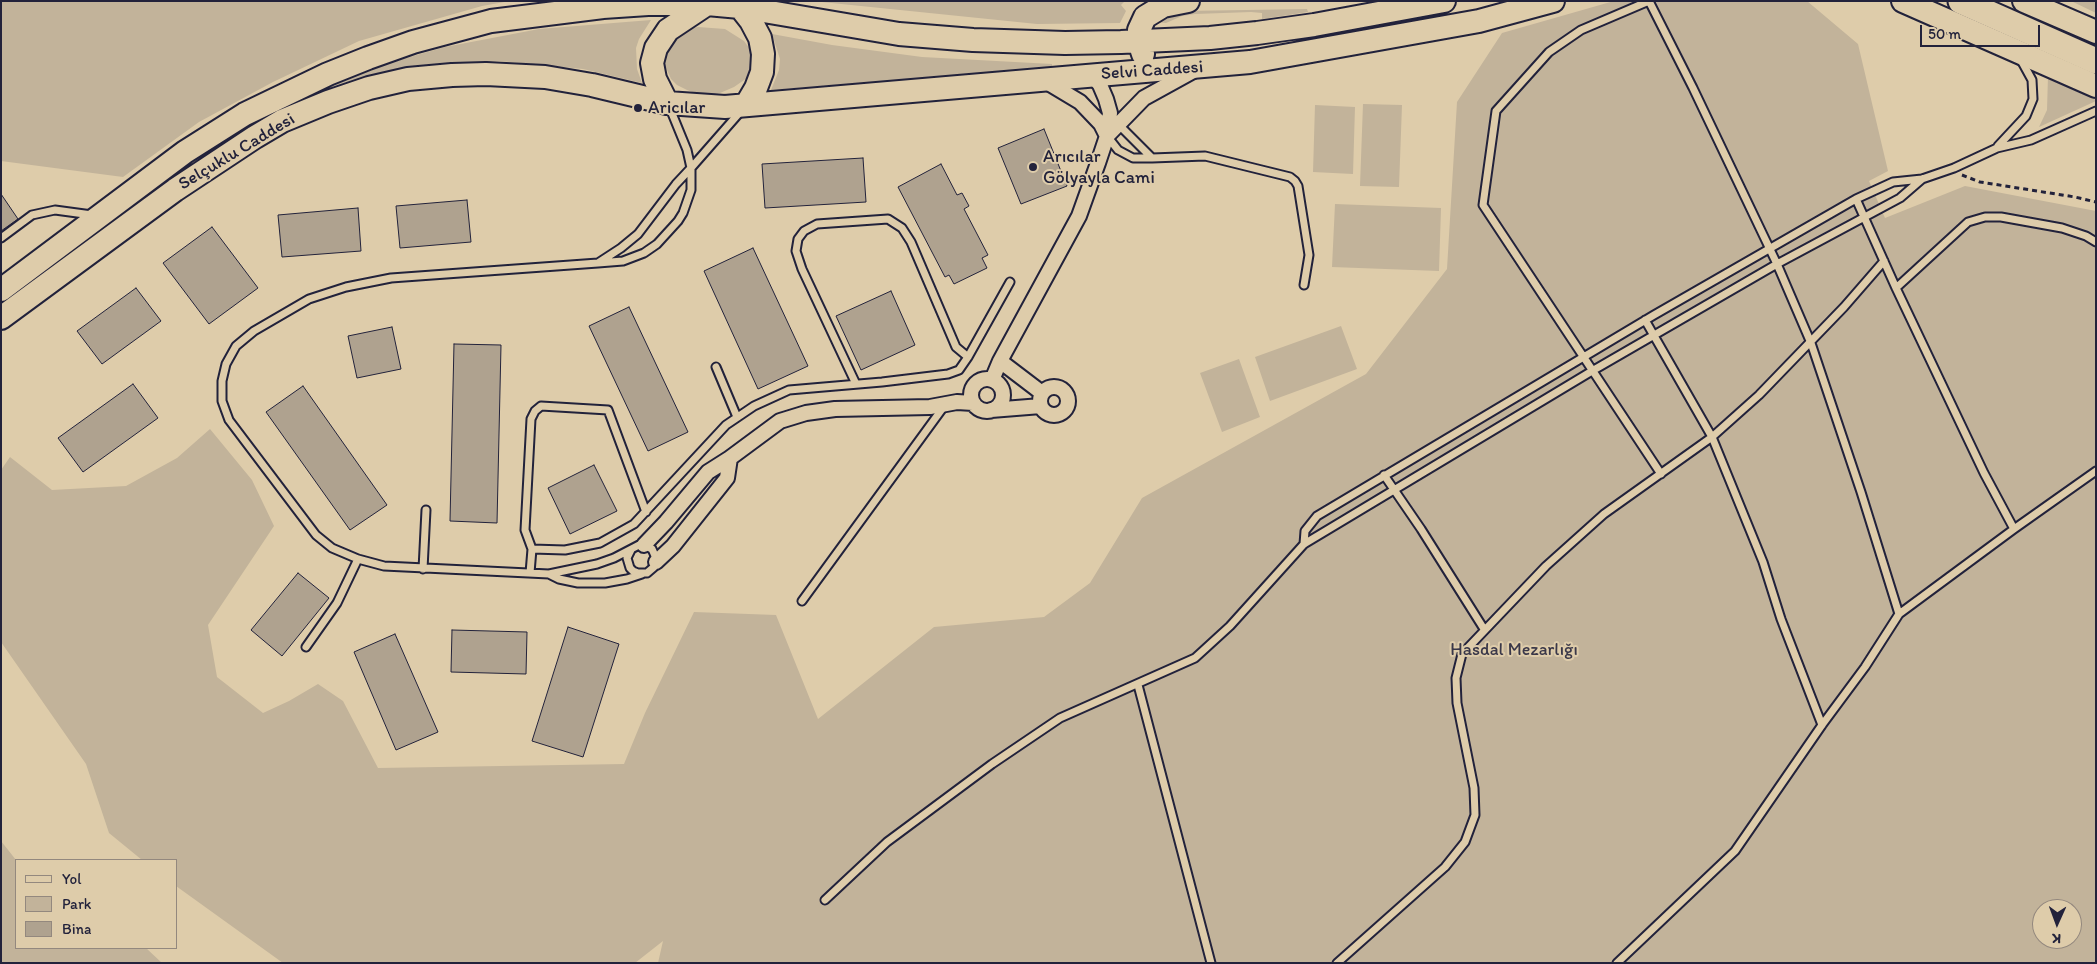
<!DOCTYPE html>
<meta charset="utf-8">
<style>
body{margin:0}
#map{position:relative;width:2097px;height:964px;overflow:hidden;background:#deccaa;font-family:Itim,sans-serif}
canvas{display:block}
.frame{position:absolute;inset:0;border:2px solid #22223b;pointer-events:none}
.legend{position:absolute;left:15px;top:859px;width:162px;height:90px;box-sizing:border-box;background:#deccaa;border:1px solid #93887e;margin:0;padding:6px 9px;list-style:none;font-size:15px;color:#22223b}
.legend li{display:flex;align-items:center;gap:10px;height:25px}
.legend b{width:25px;border:1px solid #93887e}
.north{position:absolute;left:2032px;top:899px;width:50px;height:50px;box-sizing:border-box;background:#deccaa;border:1px solid #93887e;border-radius:50%;rotate:182deg;font-size:14px;font-weight:700;line-height:20px;text-align:center;color:#22223b}
.north::after{content:'';display:block;margin:auto;width:18px;height:22px;background:#22223b;clip-path:polygon(50% 0,100% 100%,50% 72%,0 100%)}
.scale{position:absolute;left:1920px;top:25px;width:120px;height:22px;box-sizing:border-box;border:2px solid #22223b;border-top:0;padding-left:6px;font-size:15px;line-height:18px;white-space:nowrap;color:#22223b;-webkit-text-stroke:4px #deccaa;paint-order:stroke}
</style>
<div id="map">
<canvas width="2097" height="964"></canvas>
<div class="frame"></div>
<ul class="legend">
<li><b style="height:6px;background:#deccaa"></b>Yol</li>
<li><b style="height:14px;background:#c2b39a"></b>Park</li>
<li><b style="height:14px;background:#afa28f"></b>Bina</li>
</ul>
<div class="north">K</div>
<div class="scale">50 m</div>
</div>
<script>
const ctx = document.querySelector('canvas').getContext('2d');
ctx.lineJoin = 'round';
function paint(path, color) { ctx.fillStyle = color; ctx.fill(path, 'evenodd'); }
const shape = rows => new Path2D(rows.map(r => 'M' + r).join(''));
function stroke(path, color, width, dash) { ctx.strokeStyle = color; ctx.lineWidth = width; ctx.lineCap = dash ? 'butt' : 'round'; ctx.setLineDash(dash || []); ctx.stroke(path); }
function label(font, color, halo, rows, align = 'center') {
  ctx.font = font + ' Itim,sans-serif'; ctx.lineWidth = 4; ctx.setLineDash([]); ctx.textBaseline = 'middle'; ctx.strokeStyle = halo; ctx.fillStyle = color; for (const [text, x, y, turn = 0] of rows) {
    ctx.save(); ctx.translate(x, y); ctx.rotate((+turn || 0) * Math.PI / 180); ctx.textAlign = isNaN(turn) ? turn : align; if (halo) ctx.strokeText(text, 0, 0); ctx.fillText(text, 0, 0); ctx.restore();
  }
}
paint(shape([
 [1,1,510,1,482,6,359,41,273,82,199,122,123,177,1,161],
 [812,1,1125,1,1121,5,1126,11,1120,23,1037,24],
 [1614,1,1807,1,1858,44,1888,171,1869,181,1885,218,1965,186,2096,211,2096,963,658,963,663,941,635,963,283,963,176,886,176,860,142,860,109,833,86,764,1,642,1,470,10,457,52,490,126,486,177,458,210,429,252,480,274,526,208,625,217,677,263,713,289,701,318,684,343,701,378,768,624,764,645,713,694,612,776,615,818,719,934,627,1044,617,1090,583,1142,498,1366,374,1447,269,1457,102,1502,33],
 [2042,909,2072,909,2072,939,2042,939],
 [2071,1,2096,1,2096,13],
 [1307,9,1308,12,1262,19,1262,13,1251,12,1195,14,1182,16,1166,23,1156,22,1166,14,1185,11],
 [651,20,639,39,636,48,637,69,642,83,583,69,500,61,447,64,393,71,353,81,316,95,315,92,392,62,445,47,539,29],
 [698,27,725,29,744,41,750,49,752,59,752,67,747,78,734,87,720,93,708,95,698,94,687,90,677,85,671,79,664,63,664,55,671,40,689,29],
 [772,34,832,45,922,57,1052,64,1052,68,771,90,779,70,780,59],
 [2048,76,2096,100,2096,101,2039,127,2047,110],
 [1363,104,1402,105,1399,187,1360,186],
 [1315,105,1355,107,1353,174,1313,172],
 [1335,204,1441,208,1439,271,1332,267],
 [1341,326,1357,369,1270,401,1255,357],
 [1239,359,1260,417,1222,432,1200,373],
 [1,841,16,860,16,948,146,948,162,963,1,963]
]), '#c2b39a');
const building = shape([
 [1044,129,1067,186,1021,204,998,148,1044,129],
 [863,158,866,202,765,208,762,164,863,158],
 [941,164,957,195,962,193,969,206,964,209,988,255,982,258,987,268,954,284,949,275,945,277,898,187,941,164],
 [1,194,18,219,1,231,1,194],
 [467,200,471,242,400,248,396,206,467,200],
 [358,208,361,251,282,257,278,215,358,208],
 [212,227,258,288,209,324,163,263,212,227],
 [753,248,808,366,758,389,704,271,753,248],
 [136,288,161,321,102,364,77,331,136,288],
 [891,291,915,345,861,370,836,316,891,291],
 [629,307,688,432,648,451,589,326,629,307],
 [392,327,401,369,357,378,348,336,392,327],
 [454,344,501,345,497,523,450,521,454,344],
 [133,384,158,418,83,472,58,438,133,384],
 [303,386,387,505,350,530,266,412,303,386],
 [594,465,617,511,570,534,548,488,594,465],
 [298,573,329,598,282,656,251,630,298,573],
 [568,627,619,644,583,757,532,741,568,627],
 [452,630,527,632,526,674,451,672,452,630],
 [395,634,438,732,396,750,354,652,395,634]
]);
paint(building, '#afa28f');
stroke(building, '#22223b', 1);
const lane = shape([
 [669,106,687,150,691,168,691,190,683,213,678,221,657,244,644,253,623,261,598,263,621,248,638,234,676,184,691,168,741,111],
 [1107,136,1118,150,1133,158,1152,158,1118,124],
 [1998,146,2026,116,2033,99,2032,80,2021,60],
 [1152,158,1205,156,1290,177,1295,181,1298,186,1309,255,1304,285],
 [1856,199,1896,288,1984,473,2014,529],
 [1,238,32,215,55,210,92,215],
 [1896,288,1968,222,1985,217,2001,217,2062,228,2086,236,2096,242],
 [1645,320,1712,437,1763,562,1781,619,1822,725],
 [716,367,737,417],
 [856,384,802,269,796,251,798,239,804,231,817,224,888,219,902,228,911,242,956,347,968,357],
 [1661,474,1483,205,1496,111,1549,52,1581,30,1649,1,1693,88,1777,264,1811,343,1861,492,1899,614],
 [1384,475,1421,529,1484,629],
 [1304,544,1305,531,1317,516,1654,315,1856,199,1893,182,1922,179,1954,168,1997,148,2031,140,2096,111],
 [532,549,525,530,531,419,535,411,541,406,608,410,646,512],
 [631,550,627,558,630,568,633,571,638,573,647,573,654,567,656,558,652,549,644,545,639,545,614,558,597,564,549,574,559,579,578,583,605,583,627,579,642,574],
 [423,569,426,510],
 [530,573,532,549,565,550,600,543,634,524,726,425,754,406,789,390,882,382,948,374,959,370,968,357,1010,282],
 [549,574,384,566,358,559,332,548,316,535,229,420,222,401,222,381,226,364,236,346,254,331,309,299,346,287,391,278,598,263],
 [802,601,945,405],
 [306,647,337,603,358,559],
 [1138,685,1211,963],
 [825,900,887,842,992,764,1060,718,1195,658,1230,626,1304,544,1592,371,1777,264,1900,198,1922,179],
 [1337,963,1445,867,1465,842,1475,815,1474,788,1457,703,1456,678,1462,654,1546,566,1604,514,1712,437,1759,395,1844,307,1884,261],
 [1617,963,1735,851,1822,725,1865,667,1899,614,2014,529,2096,471]
]);
const street = shape([
 [1045,81,1080,102,1101,124,1107,136],
 [1107,136,1144,98,1193,71],
 [1000,361,1042,393],
 '971 395a16 16 0 1 1 32 0a16 16 0 1 1-32 0Z',
 [992,380,1000,361,1079,216,1098,163,1107,136,1110,113,1106,99,1100,85,1092,75],
 '1040 401a14 14 0 1 1 28 0a14 14 0 1 1-28 0Z',
 [991,410,1041,406],
 [730,458,780,421,806,413,835,409,930,407,957,402,973,403],
 [644,545,666,522,708,472,730,458,727,478,673,546,656,562]
]);
const primary = shape([
 [1903,1,2096,86],
 [2024,1,2096,32],
 [740,7,751,21,760,38,763,54,762,72,756,88,746,105],
 [1143,54,1139,42,1139,30,1145,17,1163,6,1188,1],
 [667,103,655,79,652,63,656,48,668,30,707,4],
 [1,290,185,152,245,114,328,74,368,58,413,42,491,21,603,7,648,4,707,4,740,7,899,34,973,40,1065,43,1121,42,1210,38,1257,33,1314,25,1444,1],
 [1,318,175,190,255,137,282,121,328,102,369,88,408,79,452,75,486,74,545,77,592,85,667,103,725,107,1250,62,1479,21,1553,1]
]);
const highway = shape([
 [1961,1,2096,61]
]);
stroke(lane, '#22223b', 11);
stroke(street, '#22223b', 18);
stroke(primary, '#22223b', 26);
stroke(highway, '#22223b', 29);
stroke(shape([
 [1962,175,1980,182,2075,197,2096,202]
]), '#22223b', 3, [5, 4]);
stroke(lane, '#deccaa', 7);
stroke(street, '#deccaa', 14);
stroke(primary, '#deccaa', 22);
stroke(highway, '#deccaa', 25);
for (const [x, y, r, color] of [
 [638,108,5,"#22223b"],
 [1033,167,5,"#22223b"]
]) { const dot = new Path2D(); dot.arc(x, y, r, 0, 2 * Math.PI); ctx.fillStyle = color; ctx.fill(dot); stroke(dot, '#deccaa', 2); }
label('18px', '#22223b', '#deccaa', [
 ["Selvi Caddesi",1152,71,-4],
 ["Selçuklu Caddesi",237,152,-31]
]);
label('18px', '#22223b', '#deccaa', [
 ["Aricılar",648,108],
 ["Arıcılar",1043,157],
 ["Gölyayla Cami",1043,178]
], 'left');
label('18px', '#3a3849', '#deccaa', [
 ["Hasdal Mezarlığı",1514,650]
]);
</script>
